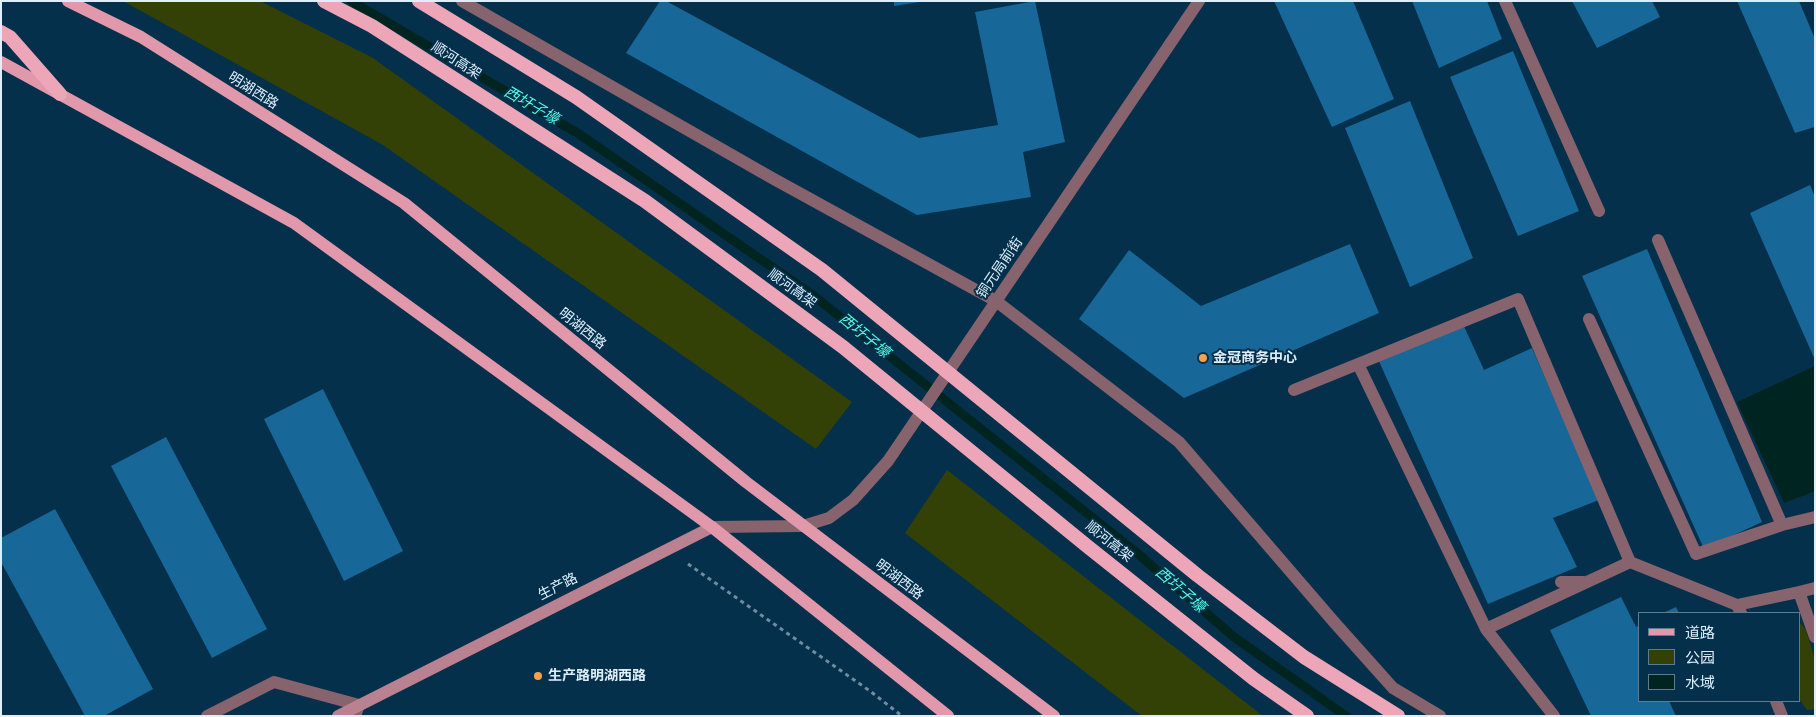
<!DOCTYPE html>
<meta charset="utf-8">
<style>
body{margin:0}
#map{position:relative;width:1816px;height:717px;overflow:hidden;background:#04304b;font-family:Arial,"Noto Sans SC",sans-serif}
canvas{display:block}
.frame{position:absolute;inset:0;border:2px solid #deeefb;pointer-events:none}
.legend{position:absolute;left:1638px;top:612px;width:162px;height:90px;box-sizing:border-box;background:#04304b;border:1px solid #5b7c91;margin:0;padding:6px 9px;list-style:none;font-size:15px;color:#deeefb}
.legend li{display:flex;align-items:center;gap:10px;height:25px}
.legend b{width:25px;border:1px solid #5b7c91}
</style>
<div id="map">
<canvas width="1816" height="717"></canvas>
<div class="frame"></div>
<ul class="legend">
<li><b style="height:6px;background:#e198ab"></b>道路</li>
<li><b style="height:14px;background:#344106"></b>公园</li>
<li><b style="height:14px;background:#00241f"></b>水域</li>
</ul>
</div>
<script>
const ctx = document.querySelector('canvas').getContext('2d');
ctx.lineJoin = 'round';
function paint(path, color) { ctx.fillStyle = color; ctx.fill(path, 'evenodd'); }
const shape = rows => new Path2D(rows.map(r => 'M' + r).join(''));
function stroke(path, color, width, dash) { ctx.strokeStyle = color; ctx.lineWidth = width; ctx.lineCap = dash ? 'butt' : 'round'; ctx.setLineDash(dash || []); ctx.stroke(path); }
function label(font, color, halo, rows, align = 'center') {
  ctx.font = font + ' Arial,"Noto Sans SC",sans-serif'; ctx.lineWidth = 4; ctx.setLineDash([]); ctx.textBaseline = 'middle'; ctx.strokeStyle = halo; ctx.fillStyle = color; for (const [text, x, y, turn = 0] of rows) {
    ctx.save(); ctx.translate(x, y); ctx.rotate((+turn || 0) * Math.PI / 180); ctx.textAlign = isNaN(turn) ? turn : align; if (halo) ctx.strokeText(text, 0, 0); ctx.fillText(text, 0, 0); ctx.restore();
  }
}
paint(shape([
 [123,1,260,1,373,58,852,402,816,449,383,145],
 [947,470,1263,716,1142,716,905,533],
 [1800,623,1806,630,1815,660,1815,709,1807,710,1800,700]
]), '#344106');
paint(shape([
 [1815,366,1815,491,1784,503,1737,402]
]), '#00241f');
stroke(shape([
 [351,1,579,134,814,296,1137,553,1234,637,1346,716]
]), '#00241f', 9);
paint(shape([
 [660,1,666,1,919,138,998,125,975,12,1035,1,1065,142,1023,152,1031,197,917,215,626,53],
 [894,1,920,1,920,2,894,6],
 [1274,1,1353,1,1394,99,1332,127],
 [1412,1,1487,1,1502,39,1439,68],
 [1572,1,1652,1,1660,17,1597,48],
 [1737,1,1799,1,1815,39,1815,127,1795,133],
 [1513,51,1579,211,1518,236,1450,77],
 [1410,101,1473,258,1410,287,1345,128],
 [1810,185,1815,197,1815,360,1750,213],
 [1350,244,1379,313,1184,398,1079,319,1129,250,1201,306],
 [1647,249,1762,522,1704,549,1582,276],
 [1462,322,1484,370,1532,348,1599,500,1553,518,1577,567,1488,604,1378,359],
 [323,389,403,551,344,581,264,419],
 [166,437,267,629,212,658,111,466],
 [55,509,153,689,104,716,85,716,1,562,1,538],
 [1621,597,1636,627,1640,625,1640,701,1669,701,1676,716,1591,716,1550,630],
 [1676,607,1679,613,1663,613]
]), '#176798');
stroke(shape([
 [688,564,870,691,902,716]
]), '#6f8da1', 3, [4, 4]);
stroke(shape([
 [462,1,772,178,996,301,1179,442,1334,622,1393,688,1440,716],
 [1505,1,1599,211],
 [1658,240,1782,525,1815,517],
 [1589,319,1696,554,1782,525],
 [1358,364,1518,299,1630,562],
 [1294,390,1358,364,1486,629,1554,716],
 [1561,582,1584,582],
 [1815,588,1799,592,1815,637],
 [1737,605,1799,592],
 [1486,629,1630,562,1737,605,1741,613],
 [1776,701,1782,716],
 [207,716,274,682,359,705,355,716]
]), '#87636d', 12);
stroke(shape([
 [712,527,803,526,829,518,853,500,888,461,1199,1]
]), '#87636d', 12);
stroke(shape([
 [338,716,712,527]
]), '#ba8190', 12);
stroke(shape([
 [68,1,141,37,404,203,746,482,1054,716],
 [1,62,294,223,712,527,948,716]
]), '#e198ab', 12);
stroke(shape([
 [1,32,10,37,60,94]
]), '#eda6b8', 14);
stroke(shape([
 [324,1,372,26,645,201,843,347,1087,546,1254,679,1307,716],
 [419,1,576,97,822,270,1197,575,1304,657,1398,716]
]), '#eda6b8', 14);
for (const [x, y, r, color] of [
 [1203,358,5,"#f8a04b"],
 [538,676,5,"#f8a04b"]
]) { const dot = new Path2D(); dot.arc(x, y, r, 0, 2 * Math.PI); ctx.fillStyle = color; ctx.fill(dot); stroke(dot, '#04304b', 2); }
label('14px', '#deeefb', '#04304b', [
 ["顺河高架",456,61,33],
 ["明湖西路",253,91,32],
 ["铜元局前街",1000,268,-56],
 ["顺河高架",792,289,36],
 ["明湖西路",582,329,39],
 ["顺河高架",1109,542,39],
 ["明湖西路",899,580,37],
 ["生产路",558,587,-27]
]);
label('bold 14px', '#deeefb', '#04304b', [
 ["金冠商务中心",1213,358],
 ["生产路明湖西路",548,676]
], 'left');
label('italic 15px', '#58f9e2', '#04304b', [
 ["西圩子壕",531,106,30],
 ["西圩子壕",864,336,39],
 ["西圩子壕",1180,590,41]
]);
</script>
